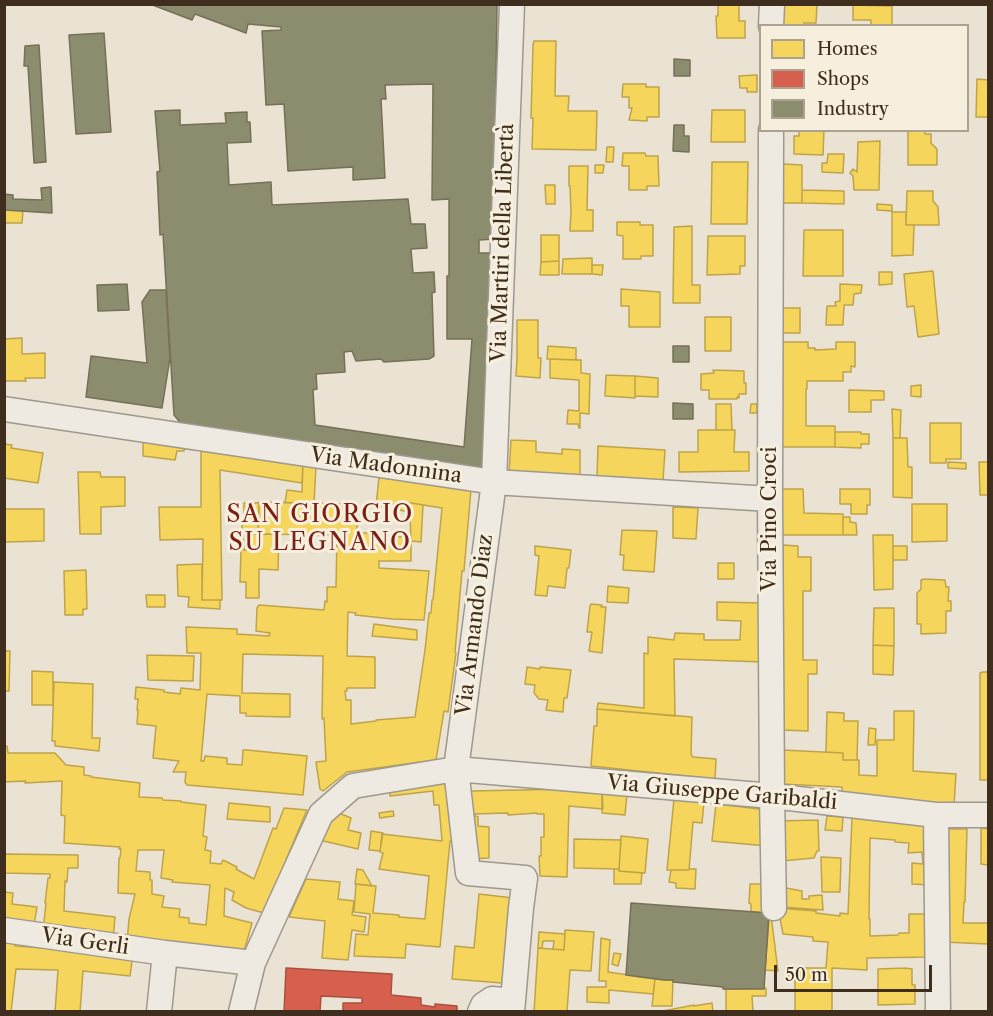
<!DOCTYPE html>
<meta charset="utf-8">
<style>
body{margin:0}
#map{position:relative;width:993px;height:1016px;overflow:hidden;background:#eae2d3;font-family:"Libre Caslon Text",serif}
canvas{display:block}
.frame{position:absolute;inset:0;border:6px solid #3f2e1d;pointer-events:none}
.legend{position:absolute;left:759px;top:24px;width:210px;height:108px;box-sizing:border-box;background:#f7efdd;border:2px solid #ada290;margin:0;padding:8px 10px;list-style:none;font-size:18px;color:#3f2e1d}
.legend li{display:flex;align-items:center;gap:12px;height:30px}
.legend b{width:30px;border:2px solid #ada290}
.scale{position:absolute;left:774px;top:965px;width:158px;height:27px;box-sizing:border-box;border:3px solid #3f2e1d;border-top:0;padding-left:8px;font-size:18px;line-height:21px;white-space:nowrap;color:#3f2e1d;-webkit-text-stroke:4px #f7efdd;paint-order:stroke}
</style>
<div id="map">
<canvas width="993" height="1016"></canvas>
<div class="frame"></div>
<ul class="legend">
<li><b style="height:16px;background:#f6d55c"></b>Homes</li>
<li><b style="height:16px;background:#d6604d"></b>Shops</li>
<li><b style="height:16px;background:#8c8c6e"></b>Industry</li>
</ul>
<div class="scale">50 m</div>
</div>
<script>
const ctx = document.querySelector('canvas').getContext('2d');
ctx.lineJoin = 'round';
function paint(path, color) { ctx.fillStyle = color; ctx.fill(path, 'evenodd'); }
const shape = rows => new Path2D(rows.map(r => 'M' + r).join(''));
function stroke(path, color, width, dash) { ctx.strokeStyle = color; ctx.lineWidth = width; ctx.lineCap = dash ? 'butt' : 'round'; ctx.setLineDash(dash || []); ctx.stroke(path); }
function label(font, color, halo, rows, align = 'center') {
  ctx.font = font + ' "Libre Caslon Text",serif'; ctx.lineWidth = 6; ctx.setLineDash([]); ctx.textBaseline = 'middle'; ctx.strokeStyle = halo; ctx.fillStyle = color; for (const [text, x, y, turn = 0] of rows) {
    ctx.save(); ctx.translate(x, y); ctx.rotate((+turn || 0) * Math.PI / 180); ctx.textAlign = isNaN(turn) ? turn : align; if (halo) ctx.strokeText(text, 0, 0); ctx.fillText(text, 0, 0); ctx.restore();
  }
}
const homes = shape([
 [718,4,739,4,739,21,745,21,745,38,717,38,716,16,718,16,718,4],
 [781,4,817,4,816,23,804,23,804,26,781,26,781,4],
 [853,5,892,6,892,26,871,26,871,20,853,20,853,5],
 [534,41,556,41,555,96,569,96,568,111,597,111,596,150,532,149,533,118,531,118,533,45,534,41],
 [757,75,757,92,747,92,747,88,740,88,739,76,757,75],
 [977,79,988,80,988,117,976,117,977,79],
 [623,84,646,84,646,87,659,87,659,117,647,117,647,121,629,120,632,108,629,108,629,97,622,97,623,84],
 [712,110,745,110,745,142,711,142,712,110],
 [799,130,824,130,823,155,794,154,794,136,799,136,799,130],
 [908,130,925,130,925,134,931,134,931,143,937,149,937,165,908,165,908,130],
 [880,141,879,190,854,190,853,176,850,173,853,169,857,172,858,142,880,141],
 [607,147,614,147,613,162,606,162,607,147],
 [623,153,645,153,646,156,658,156,659,186,647,186,647,190,629,190,629,166,622,166,623,153],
 [828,154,844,154,843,173,822,172,822,163,827,163,828,154],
 [712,162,748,162,747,224,711,224,712,162],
 [782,164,802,165,802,203,782,203,782,164],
 [595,165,604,165,603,173,595,173,595,165],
 [569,166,588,166,587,210,593,210,593,231,570,231,571,211,570,186,569,186,569,166],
 [545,185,555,185,555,204,546,204,545,185],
 [802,190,844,191,844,204,802,203,802,190],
 [907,191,933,191,933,201,938,207,939,225,906,225,907,191],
 [877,204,892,205,892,211,877,210,877,204],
 [4,210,23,210,22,223,4,223,4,210],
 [892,212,906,212,906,225,914,225,913,255,892,256,892,212],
 [617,222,640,222,640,225,653,225,653,256,641,256,641,259,623,259,623,236,617,235,617,222],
 [692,226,692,285,700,285,700,303,673,303,674,227,692,226],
 [804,230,843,230,843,276,803,276,804,230],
 [541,235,559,235,559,261,541,262,541,235],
 [708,236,745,236,745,266,740,266,740,274,707,275,708,236],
 [592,258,592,274,562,274,563,259,592,258],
 [559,261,559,275,540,275,541,262,559,261],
 [592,265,603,265,602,275,592,274,592,265],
 [933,271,939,334,918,337,914,306,907,307,904,274,933,271],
 [879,272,892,272,892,284,879,285,879,272],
 [840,284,862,285,861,293,854,294,853,305,844,305,843,325,826,325,827,306,836,306,835,302,840,301,840,284],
 [621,289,660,292,660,327,629,327,629,306,621,306,621,289],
 [782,308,800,308,800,333,782,333,782,308],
 [705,317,731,317,731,351,705,351,705,317],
 [517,320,538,320,538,358,541,358,540,378,516,376,517,358,517,320],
 [22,338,22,354,45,353,45,378,25,378,26,381,4,381,4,339,22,338],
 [782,342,808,342,808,348,815,348,815,350,836,349,836,342,855,342,855,367,851,366,851,372,843,372,843,381,807,381,807,389,806,389,806,426,835,426,835,447,782,447,782,342],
 [548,346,576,348,576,360,547,359,548,346],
 [550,359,581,360,581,373,590,374,589,414,580,413,580,428,579,428,578,424,567,424,568,410,579,411,579,380,550,378,550,359],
 [713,370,744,371,744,383,746,383,746,394,739,394,739,398,737,397,737,399,709,399,709,390,701,390,701,374,714,373,713,370],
 [606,375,635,376,635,398,605,396,606,375],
 [635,376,658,378,658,397,635,396,635,376],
 [921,385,921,397,911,396,911,386,921,385],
 [849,390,884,391,884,400,871,400,871,412,849,412,849,390],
 [716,404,731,404,732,430,716,430,716,404],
 [751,404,757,404,757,413,750,413,751,404],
 [892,409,901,410,900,438,893,438,892,409],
 [930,423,961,423,961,459,946,459,946,463,930,463,930,423],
 [698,430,735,430,734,452,749,452,749,471,679,472,679,452,698,452,698,430],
 [835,432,861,432,861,434,869,434,869,444,861,444,861,448,835,447,835,432],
 [893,438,907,438,908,467,912,467,912,498,893,497,893,438],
 [143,439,185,446,184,451,177,451,175,460,143,456,143,439],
 [511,440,536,441,536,452,562,454,562,449,580,450,580,477,509,473,511,440],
 [4,444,12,445,11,448,43,453,38,483,4,478,4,444],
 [598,446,665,450,663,481,597,478,598,446],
 [201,448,303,464,302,483,220,470,222,600,202,600,203,539,160,540,159,507,201,507,201,448],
 [948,462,966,463,966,469,948,468,948,462],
 [979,462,988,462,988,495,980,495,979,462],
 [303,464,316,466,314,503,285,503,287,490,302,492,303,464],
 [78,472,100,472,101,477,125,477,125,506,101,507,101,534,80,534,78,472],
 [379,477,389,479,389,477,471,489,464,571,462,571,455,652,456,653,448,712,444,711,436,760,347,772,323,791,320,789,316,762,326,761,324,718,322,719,323,656,243,654,242,693,290,694,290,717,246,716,246,713,240,713,240,696,207,694,201,761,204,761,205,756,227,758,227,764,242,765,243,750,247,750,307,756,303,795,187,785,185,782,186,772,173,772,179,761,153,758,156,726,137,724,138,710,137,710,138,699,135,699,136,687,164,690,164,692,180,694,181,688,200,690,201,653,187,653,186,627,237,629,237,634,269,636,270,633,256,631,257,608,259,605,324,610,325,601,327,602,327,587,336,587,337,535,258,534,259,502,357,504,357,533,378,533,377,536,411,537,411,561,379,561,379,568,429,571,424,620,393,619,355,615,356,613,348,612,347,656,375,657,375,688,347,688,347,691,345,691,346,700,351,700,351,724,376,721,376,720,415,717,425,650,429,613,431,613,432,600,433,600,442,508,405,502,405,506,387,503,386,507,376,506,379,477],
 [781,489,803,489,804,513,843,514,843,535,781,535,781,489],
 [840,489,870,489,870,505,867,505,867,514,851,514,851,504,840,504,840,489],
 [405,502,423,505,421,542,411,541,410,513,397,509,398,505,405,506,405,502],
 [244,503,259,503,258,534,242,533,242,519,244,520,244,503],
 [912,504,947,504,947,541,912,542,912,504],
 [673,507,698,508,696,539,673,538,673,507],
 [4,509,44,509,44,541,4,542,4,509],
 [843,517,850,517,850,522,856,523,857,535,843,535,843,517],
 [622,530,657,531,654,572,623,570,624,555,620,555,622,530],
 [244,533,258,534,258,550,244,550,244,533],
 [258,534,279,534,278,570,259,569,259,598,246,598,246,582,240,582,241,550,258,550,258,534],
 [873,535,893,535,893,589,874,590,873,535],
 [783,545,798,546,798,557,811,557,811,591,803,591,803,660,817,660,817,674,808,674,808,731,782,730,783,545],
 [535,546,571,550,569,568,567,568,565,588,548,586,547,596,535,595,539,556,535,555,535,546],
 [893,546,907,546,907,560,893,560,893,546],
 [718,563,734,563,734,579,718,579,718,563],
 [202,564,202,600,220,600,220,609,188,607,189,597,178,596,177,565,202,564],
 [86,570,87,609,83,609,83,615,65,615,64,571,86,570],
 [924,579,945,580,946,587,949,587,948,601,951,601,951,611,946,611,946,633,921,634,921,624,917,624,917,593,921,589,921,580,924,579],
 [608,586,629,588,628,603,607,602,608,586],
 [146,595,165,595,165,607,147,607,146,595],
 [717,602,764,603,764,662,674,659,675,716,597,709,598,703,644,708,644,653,648,654,648,637,674,640,675,633,704,634,704,640,740,640,741,621,717,620,717,602],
 [591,604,602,605,601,607,606,607,602,653,589,651,592,632,587,632,590,606,591,604],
 [874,608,894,608,894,646,873,645,874,608],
 [374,624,417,630,417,640,372,636,374,624],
 [873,645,894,646,893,675,873,674,873,645],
 [4,651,10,651,9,691,4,691,4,651],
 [147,655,194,656,193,681,148,680,147,655],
 [527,667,540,669,540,667,571,670,567,698,564,698,563,712,546,710,548,700,539,699,534,693,535,685,525,684,527,667],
 [32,671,53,672,53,705,32,705,32,671],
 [983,672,988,672,988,780,980,780,980,673,983,672],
 [54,682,93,684,92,738,100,738,99,751,55,746,55,741,52,741,54,682],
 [597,709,692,717,691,754,693,757,716,759,715,779,591,766,594,726,597,726,597,709],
 [894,711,914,711,913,771,956,774,954,805,842,795,842,787,782,784,782,750,843,753,843,760,859,760,859,775,877,776,877,740,894,740,894,711],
 [827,712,844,713,844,721,858,721,857,760,843,760,843,753,826,752,827,712],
 [869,728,876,729,875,745,868,745,869,728],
 [4,746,7,746,8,753,55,753,66,765,84,767,84,775,91,776,91,777,140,783,139,797,162,798,163,800,181,801,181,802,206,805,203,836,207,837,205,850,211,851,210,863,221,864,223,860,237,867,236,869,254,879,273,828,276,829,284,808,307,810,286,860,288,861,264,913,246,908,232,900,234,892,225,888,224,916,252,923,243,955,127,942,129,919,135,894,118,893,119,858,120,858,121,849,119,849,120,847,64,843,65,816,61,815,62,781,25,783,26,781,4,782,4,746],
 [138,850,164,850,161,878,173,880,172,882,210,885,206,925,189,923,189,918,179,917,180,909,162,907,164,896,152,894,152,880,150,880,150,872,136,871,138,850],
 [448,778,447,803,457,803,461,843,450,841,440,947,406,944,405,958,354,956,356,934,368,935,370,914,354,912,356,884,376,886,373,913,399,915,399,917,425,919,429,876,379,869,383,853,380,852,382,834,442,841,439,805,434,805,433,791,390,796,389,782,448,778],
 [570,789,602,792,603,809,569,806,567,877,540,876,539,856,541,856,541,837,544,837,544,814,537,814,537,813,508,815,508,813,472,814,471,791,570,789],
 [602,789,627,794,625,815,602,813,602,789],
 [674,799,704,802,702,823,693,822,689,870,667,870,674,799],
 [229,803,270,807,270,822,227,819,229,803],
 [716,804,768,810,767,846,712,841,716,804],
 [334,811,351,818,348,830,361,833,358,849,319,840,334,811],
 [393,811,394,816,380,818,379,813,393,811],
 [471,814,478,817,478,826,489,827,489,858,471,859,471,814],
 [827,816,843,817,842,831,825,830,827,816],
 [852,817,926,821,930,885,912,884,912,863,923,864,922,852,908,853,909,843,895,842,895,840,870,838,869,919,870,919,870,936,898,935,899,933,909,933,909,914,931,914,930,957,867,958,867,970,832,968,832,1012,795,1012,795,980,788,980,789,969,794,969,793,968,826,968,828,942,813,941,813,937,783,934,778,908,816,911,816,913,840,916,840,913,848,914,852,817],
 [818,820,819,851,817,851,814,858,781,861,779,821,818,820],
 [981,828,988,829,988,865,981,864,981,828],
 [941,829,967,829,965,902,964,902,963,923,988,923,988,944,943,942,941,829],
 [371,831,383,833,380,851,369,850,371,831],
 [621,836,648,839,645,873,619,871,621,836],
 [574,839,621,840,619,869,574,868,574,839],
 [4,854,78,855,78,868,68,868,67,882,65,881,64,911,115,917,113,941,43,931,46,903,45,903,48,878,50,878,50,874,4,873,4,854],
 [821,857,841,858,840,892,822,892,821,857],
 [357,869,363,870,372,886,355,884,357,869],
 [614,869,619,869,619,871,642,873,641,884,614,884,614,869],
 [689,869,696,869,695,889,676,888,676,883,669,882,671,870,689,870,689,869],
 [306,879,340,882,338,899,354,901,352,915,366,917,364,932,352,930,348,960,322,958,325,921,289,917,306,879],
 [750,884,766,884,764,913,751,912,751,904,749,903,750,884],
 [781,887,802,891,802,899,809,899,809,896,822,895,823,910,781,907,781,887],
 [4,892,13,893,12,904,37,907,34,925,4,921,4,892],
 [479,894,513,898,510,905,502,983,452,979,455,946,474,948,479,894],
 [770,907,778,971,765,970,770,907],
 [565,930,594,932,591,971,570,970,567,1012,534,1012,538,948,564,950,565,930],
 [539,932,565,934,564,950,553,949,554,941,543,941,542,948,538,948,539,932],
 [601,938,610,940,608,972,655,979,653,994,609,990,609,1003,587,1002,587,987,606,987,606,981,599,981,601,938],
 [4,942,15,944,15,946,133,954,130,976,83,971,80,1012,55,1012,58,970,16,969,11,1012,4,1012,4,942],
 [614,953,621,954,618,966,612,964,614,953],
 [905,968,912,969,912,985,915,985,915,1004,878,1005,878,969,905,968],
 [655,979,673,980,672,1006,652,1006,655,979],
 [766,988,766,996,752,996,753,1012,726,1012,726,989,766,988],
 [712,1003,713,1012,658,1012,694,1005,694,1006,712,1003]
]);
paint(homes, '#f6d55c');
stroke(homes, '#bfa349', 1.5);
const shops = shape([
 [286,968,392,974,391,995,421,998,421,1005,435,1007,435,1004,457,1006,457,1012,343,1012,343,1003,362,1003,362,998,321,996,320,1012,284,1012,286,968]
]);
paint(shops, '#d6604d');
stroke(shops, '#a9513f', 1.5);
const industry = shape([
 [150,4,497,4,494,239,479,240,479,253,494,253,484,473,183,426,174,415,163,234,160,235,157,172,160,171,155,111,180,110,180,125,226,123,225,113,247,112,247,122,250,122,251,142,227,143,229,185,271,182,272,205,408,199,411,224,425,224,427,248,411,249,413,273,434,272,435,292,432,293,434,356,429,359,384,362,381,359,356,361,352,351,344,352,345,372,316,374,317,389,313,390,315,425,464,447,472,339,447,339,447,276,449,276,449,199,432,200,433,84,385,85,386,99,381,99,385,178,353,180,353,167,288,171,284,104,266,105,262,31,281,30,281,27,248,24,246,33,195,14,192,20,150,4],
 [104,33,111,132,76,134,69,35,104,33],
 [39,45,46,162,34,163,28,66,24,66,25,46,39,45],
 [674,59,690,60,690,76,674,76,674,59],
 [674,125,684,125,684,136,689,136,689,152,673,151,674,125],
 [51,187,52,213,4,210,4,194,13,195,13,199,42,200,41,188,51,187],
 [127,284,129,310,98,311,97,285,127,284],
 [150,290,166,290,170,358,162,408,86,397,91,356,147,363,142,302,150,290],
 [673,346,689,346,689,362,673,362,673,346],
 [673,403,693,404,693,419,673,419,673,403],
 [631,903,769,913,764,989,723,989,723,987,673,982,673,980,664,980,626,975,631,903]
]);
paint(industry, '#8c8c6e');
stroke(industry, '#757056', 1.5);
const street = shape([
 [771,26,772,4],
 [771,130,770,499,772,796,774,908],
 [4,409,494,482,770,499],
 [936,815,938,1012],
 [4,930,165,953,253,963],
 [159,1012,165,953],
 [241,1012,253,963,321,814,353,786,456,769,772,796,936,815,988,815],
 [480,1012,483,1005,492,999,502,1000,512,1006],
 [512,1012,521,908,525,878,468,873,456,769,494,482,512,4]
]);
stroke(street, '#9e988d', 27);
stroke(street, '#eeeae2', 24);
label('21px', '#3f2e1d', '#f7efdd', [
 ["Via Martiri della Libertà",503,243,-88],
 ["Via Madonnina",386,466,8],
 ["Via Pino Croci",770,519,-90],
 ["Via Armando Diaz",475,625,-83],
 ["Via Giuseppe Garibaldi",722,793,5],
 ["Via Gerli",85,942,8]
]);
ctx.letterSpacing = '1.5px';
label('24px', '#7a1f14', '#f7efdd', [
 ["SAN GIORGIO",320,515],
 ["SU LEGNANO",320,543]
]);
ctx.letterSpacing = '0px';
</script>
